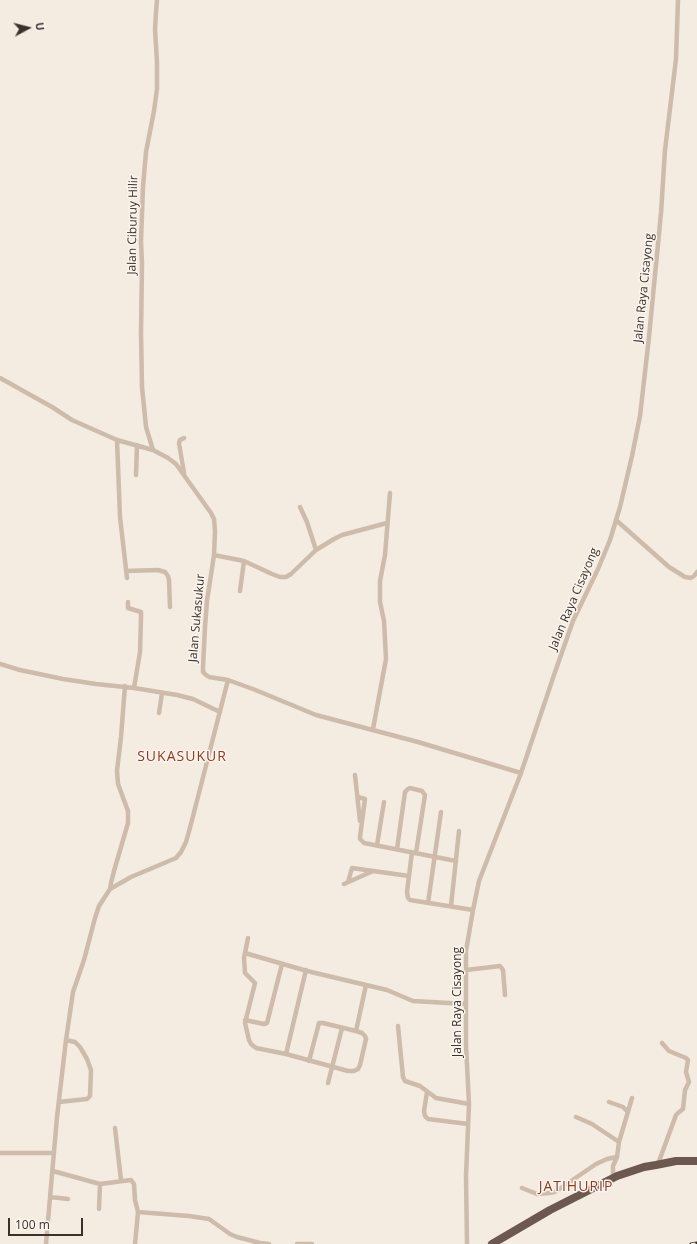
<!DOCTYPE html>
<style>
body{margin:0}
#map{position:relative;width:697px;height:1244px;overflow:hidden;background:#f4ebe1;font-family:"Open Sans",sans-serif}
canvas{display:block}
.north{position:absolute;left:8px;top:8px;width:40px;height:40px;-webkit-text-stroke:3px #fbf5ee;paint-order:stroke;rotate:83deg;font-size:11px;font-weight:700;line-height:16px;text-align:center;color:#3b302b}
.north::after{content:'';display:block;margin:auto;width:14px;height:18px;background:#3b302b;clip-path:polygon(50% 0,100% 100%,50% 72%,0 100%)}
.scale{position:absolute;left:8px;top:1218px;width:75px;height:18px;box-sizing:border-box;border:2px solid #3b302b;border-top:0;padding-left:5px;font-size:12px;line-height:14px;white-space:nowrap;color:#3b302b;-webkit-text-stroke:3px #fbf5ee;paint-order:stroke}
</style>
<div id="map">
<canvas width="697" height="1244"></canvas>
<div class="north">U</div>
<div class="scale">100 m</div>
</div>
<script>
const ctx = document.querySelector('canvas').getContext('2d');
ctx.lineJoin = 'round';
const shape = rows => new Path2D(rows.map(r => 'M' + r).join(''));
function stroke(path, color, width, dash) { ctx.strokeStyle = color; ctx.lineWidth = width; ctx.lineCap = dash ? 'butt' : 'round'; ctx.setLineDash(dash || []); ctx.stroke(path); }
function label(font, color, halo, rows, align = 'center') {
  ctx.font = font + ' "Open Sans",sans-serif'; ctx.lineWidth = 3; ctx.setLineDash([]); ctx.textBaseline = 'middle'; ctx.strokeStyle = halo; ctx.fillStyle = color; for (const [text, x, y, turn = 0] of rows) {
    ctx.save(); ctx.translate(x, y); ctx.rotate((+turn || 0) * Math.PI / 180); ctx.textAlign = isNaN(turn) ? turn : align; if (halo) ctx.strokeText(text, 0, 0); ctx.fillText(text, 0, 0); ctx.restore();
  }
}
stroke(shape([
 [0,378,52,407,72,420,117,440,153,450,168,458,176,464,211,513,214,519,215,531,214,555,207,601,205,627,203,667,203,672,206,675,209,677,228,680,253,689,316,715,418,742,521,773],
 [117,440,120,517,127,578],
 [153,450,146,427,142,387,141,334,142,264,141,241,143,187,146,152,154,111,157,89,157,62,155,30,156,12,157,0],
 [184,473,179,443,180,440,184,438],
 [136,475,137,445],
 [300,507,307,522,316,550],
 [616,520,669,567,685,577,691,578,694,576,697,572],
 [214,555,244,561,272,574,280,577,286,577,291,574,316,550,334,539,342,535,387,523],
 [126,571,158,570,165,572,168,576,169,580,170,607],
 [240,591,244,561],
 [128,602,128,608,141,612,141,618,140,652,134,688],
 [0,664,20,670,63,679,96,684,134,688,177,695,193,699,220,712],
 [159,713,162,693],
 [373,729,386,659,384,621,380,602,380,581,385,555,390,493],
 [355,775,360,821],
 [358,797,365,799,360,837,360,839,364,843,456,861],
 [377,845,384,802],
 [397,849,405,792,408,789,410,788,422,791,425,795,416,853],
 [412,852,407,892,408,898,410,900,473,910],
 [348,882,352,868,409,876],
 [344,884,373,871],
 [110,889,111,883,114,871,128,823,128,811,118,784,117,771,121,737,125,686],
 [428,903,441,812],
 [451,906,459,831],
 [245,953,248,938],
 [466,970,500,966,503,970,505,995],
 [245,1020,264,1024,267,1023,282,964],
 [398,1026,403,1077,405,1081,420,1086,436,1098,469,1104],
 [356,1031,362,1033,365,1036,366,1039,360,1065,358,1069,354,1071,348,1071,286,1054,256,1048,251,1044,249,1040,245,1023,255,983,245,973,244,958,245,953,307,971,387,990,413,1001,466,1004],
 [286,1054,306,970],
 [309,1061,319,1023,323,1023,356,1031,366,985],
 [328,1083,342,1028],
 [427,1092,424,1111,425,1116,428,1119,468,1124],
 [59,1102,87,1099,90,1096,91,1070,87,1059,80,1047,75,1042,66,1040],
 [609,1102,623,1107,628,1112],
 [576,1117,592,1124,619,1142],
 [115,1128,121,1180],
 [0,1153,54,1153],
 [658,1164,676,1115,678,1113,683,1109,685,1090,689,1082,686,1072,688,1060,686,1058,669,1051,662,1043],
 [53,1171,100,1184,131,1180,134,1184,135,1200,138,1212,189,1216,209,1219,230,1234,237,1237,260,1243,269,1244],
 [612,1179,613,1176,613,1166,617,1157,619,1142,632,1098],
 [522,1188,537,1194,549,1193,555,1192,596,1164,607,1159,617,1157],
 [50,1197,68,1199],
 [99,1209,100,1184],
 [46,1244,57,1117,66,1040,73,992,84,960,95,918,99,906,110,889,131,877,176,858,181,852,186,842,191,824,228,680],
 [135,1244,138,1212],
 [297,1244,312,1244],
 [467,1244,466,1176,469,1104,466,1045,466,951,473,910,479,881,521,773,554,675,573,621,598,569,610,540,620,507,632,456,640,416,649,337,661,213,665,150,676,59,678,0]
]), '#cdbbac', 4.5);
stroke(shape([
 [492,1244,550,1210,617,1176,644,1167,656,1165,676,1161,697,1161]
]), '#6c584f', 8);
const rail = shape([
 [691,1244,697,1243]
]);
stroke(rail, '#3b302b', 3);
stroke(rail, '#fbf5ee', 1.5, [4.5]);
label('12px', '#3b302b', '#fbf5ee', [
 ["Jalan Ciburuy Hilir",133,225,-89],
 ["Jalan Raya Cisayong",644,288,-84],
 ["Jalan Raya Cisayong",574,599,-67],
 ["Jalan Sukasukur",197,618,-85],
 ["Jalan Raya Cisayong",458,1002,-90]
]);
ctx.letterSpacing = '1px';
label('14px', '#8c3b22', '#fbf5ee', [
 ["SUKASUKUR",182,757],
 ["JATIHURIP",576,1187]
]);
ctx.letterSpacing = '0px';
</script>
